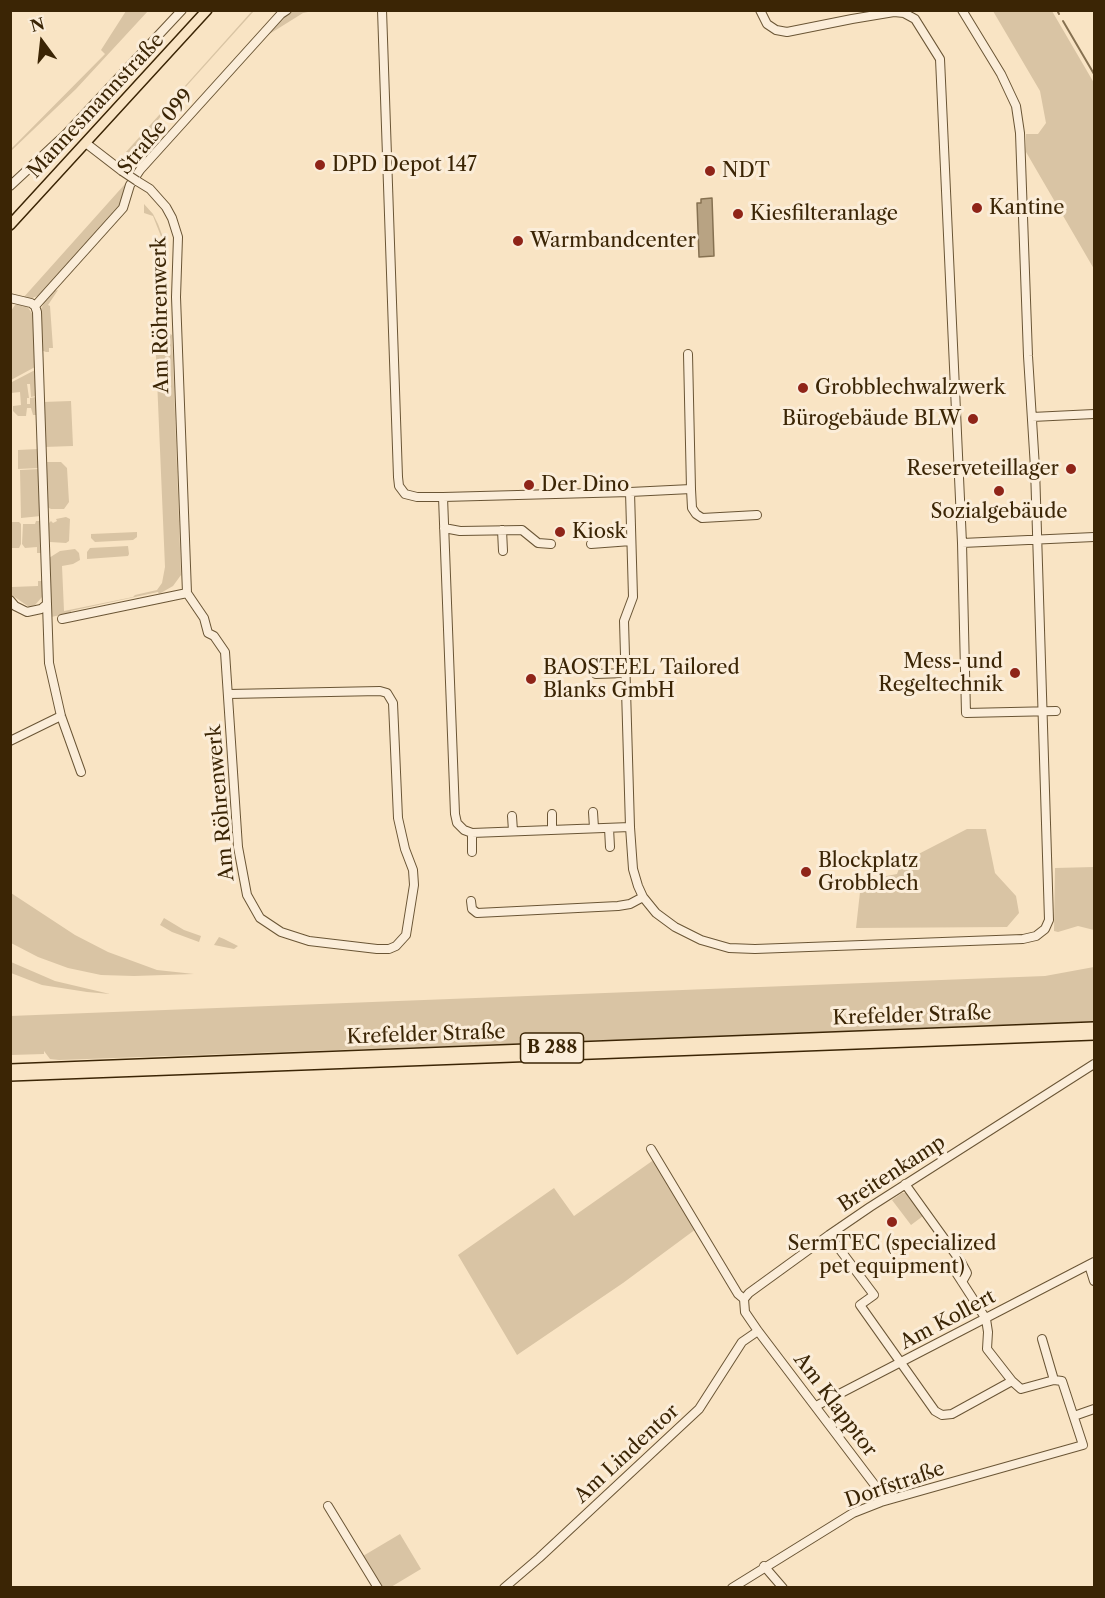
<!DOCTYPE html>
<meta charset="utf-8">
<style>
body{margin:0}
#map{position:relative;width:1105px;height:1598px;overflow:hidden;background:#f9e4c4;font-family:"Libre Caslon Text",serif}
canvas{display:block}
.frame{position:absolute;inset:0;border:12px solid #3b2505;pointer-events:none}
.north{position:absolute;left:12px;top:12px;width:60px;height:60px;-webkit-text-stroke:4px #fbedd9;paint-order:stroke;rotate:345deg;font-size:16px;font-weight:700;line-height:24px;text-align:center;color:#3b2505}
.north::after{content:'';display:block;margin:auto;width:21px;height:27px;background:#3b2505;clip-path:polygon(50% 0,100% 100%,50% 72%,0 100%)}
</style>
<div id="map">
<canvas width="1105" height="1598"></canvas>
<div class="frame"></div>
<div class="north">N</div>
</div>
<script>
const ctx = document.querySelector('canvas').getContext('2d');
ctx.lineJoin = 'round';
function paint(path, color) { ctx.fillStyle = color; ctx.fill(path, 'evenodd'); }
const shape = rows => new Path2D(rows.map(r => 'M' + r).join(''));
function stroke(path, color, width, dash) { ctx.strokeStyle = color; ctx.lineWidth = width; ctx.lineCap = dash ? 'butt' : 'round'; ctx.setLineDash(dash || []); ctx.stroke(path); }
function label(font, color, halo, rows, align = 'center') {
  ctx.font = font + ' "Libre Caslon Text",serif'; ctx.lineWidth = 6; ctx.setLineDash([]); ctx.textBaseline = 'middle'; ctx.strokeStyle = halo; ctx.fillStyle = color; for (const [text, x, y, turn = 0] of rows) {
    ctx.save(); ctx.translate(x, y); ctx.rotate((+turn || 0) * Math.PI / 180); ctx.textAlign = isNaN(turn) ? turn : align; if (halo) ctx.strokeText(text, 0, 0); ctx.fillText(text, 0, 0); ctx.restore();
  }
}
paint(shape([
 [126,11,148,11,76,89,11,151,11,149,105,54,101,50],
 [252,11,254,11,165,110,127,165,129,158,126,152],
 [292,11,313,11,303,13,263,38,282,16],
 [993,11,1052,11,1094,83,1094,269,1026,152,1026,134,1038,134,1046,123,1040,91],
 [142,165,119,207,40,295,30,299,23,298],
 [144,204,153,214,158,224,164,240,169,333,172,335,181,575,173,586,159,594,158,592,71,611,71,613,51,617,49,558,60,551,75,549,79,553,80,560,73,564,62,566,64,611,133,597,135,595,157,590,162,583,165,567,154,309,165,302,164,274,153,274,154,265,161,257,162,239,153,216,144,213],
 [58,290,48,305,50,306,53,348,49,348,49,352,46,352,41,350,40,311,45,301,54,291],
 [21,304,27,306,33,315,35,367,11,380,12,382,35,370,36,396,31,397,30,384,27,384,29,398,27,398,27,404,30,404,30,398,36,397,37,415,33,415,31,408,27,408,26,416,18,416,13,411,13,406,21,405,20,392,11,393,11,311,15,305],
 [71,401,73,446,44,447,43,402],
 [38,449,39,468,18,469,18,450],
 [45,462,61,462,67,468,69,502,64,509,51,509,47,507],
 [39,469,41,516,21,518,20,470],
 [66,517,70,519,69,541,66,543,50,542,48,524,51,521,53,523,57,521,56,519],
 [36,521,41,521,42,553,37,553,37,547,25,548,22,544,23,524,35,524],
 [11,522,19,522,21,524,21,544,19,548,11,548],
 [137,532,137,537,133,540,95,542,91,538,91,534],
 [128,546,129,554,128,556,87,559,87,552,90,548],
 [38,581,43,581,44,592,42,597,35,605,29,607,12,595,10,585,12,587,38,586],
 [967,829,986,829,995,873,1016,896,1019,913,1007,927,856,928,860,892,865,880,897,874,901,863],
 [1094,867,1094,930,1078,926,1058,932,1054,931,1055,868],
 [11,893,75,935,108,952,157,970,194,974,134,976,101,975,68,968,38,957,11,943],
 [164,918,184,930,201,936,199,942,172,932,160,925],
 [219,937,224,939,238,946,234,949,214,945],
 [11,962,55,981,110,994,87,992,42,985,11,973],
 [1094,967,1094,1023,59,1060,50,1059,44,1051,44,1054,11,1055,10,1016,1045,976],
 [655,1159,696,1229,623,1283,517,1355,458,1255,554,1188,574,1216],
 [902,1193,906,1193,923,1216,911,1225,892,1200],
 [400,1534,421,1569,391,1587,383,1587,363,1556]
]), '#d9c4a4');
const water = shape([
 [712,198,714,256,699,257,697,203,701,203,701,199,712,198]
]);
paint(water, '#b8a383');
stroke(water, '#867151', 1.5);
stroke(shape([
 [1057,10,1059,14],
 [1063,21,1094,74]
]), '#867151', 2);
const minor = shape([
 [382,10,398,477,399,486,405,494,417,497,443,497],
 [760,10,767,24,776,30,787,32,852,19,894,12,904,13,915,19,940,59,962,543,966,713,1056,711],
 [87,144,122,171],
 [137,181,150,189,166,207,172,218,178,237,176,297,187,593,204,618,208,633,214,636,225,652,238,847,247,895,260,918,281,932,309,941,377,949,389,949,396,946,406,935,414,885,413,870,405,849,398,818,393,703,387,693,380,691,229,694],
 [10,186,66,134,182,10],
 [10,298,31,303,35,306,37,312,47,604,41,609,27,612,15,606,10,600],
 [35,306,123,208,130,185,140,170,281,14,287,10],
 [1032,417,1094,414],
 [958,470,1035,468],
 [691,489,692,508,696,514,702,518,757,515],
 [630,492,633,597,624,621,630,827,472,833,464,830,457,823,455,814,443,497,630,492],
 [630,492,691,489,688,354],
 [444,528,460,531,522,530,538,543,551,544],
 [502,530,503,551],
 [962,543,1094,537],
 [591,544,631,541],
 [47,604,49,663,61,716,81,772],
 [62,619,187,593],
 [596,674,625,673],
 [10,741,61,716],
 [593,812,594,828],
 [552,814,552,830],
 [512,816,513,831],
 [630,827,633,869,638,886,643,897,656,913,675,927,701,940,729,948,755,949,1023,939,1036,936,1045,929,1049,920,1035,468,1028,356,1020,133,1016,106,1001,74,962,10],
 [609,828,610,847],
 [472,833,472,852],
 [471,901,472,909,477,913,618,906,630,904,643,897],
 [651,1149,738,1294,744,1299],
 [905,1184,961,1262,967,1273,962,1282],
 [829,1235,874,1295,860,1305,935,1411,942,1415,952,1414,1012,1381],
 [1089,1265,1094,1281],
 [1042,1339,1054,1380],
 [816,1406,1094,1262],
 [1074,1416,1094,1409],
 [881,1502,877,1488,758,1331,745,1312,744,1299,749,1293,829,1235,870,1207,1094,1064],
 [328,1506,378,1588],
 [764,1566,783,1588],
 [504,1588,539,1558,699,1409,742,1342,758,1331],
 [732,1588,853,1513,881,1502,1083,1445,1062,1381,1054,1380,1021,1389,1012,1381,987,1349,988,1332,986,1319,955,1271,961,1262]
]);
const major = shape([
 [10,225,207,10],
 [10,1069,1094,1027],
 [10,1076,1094,1035]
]);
stroke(minor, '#6a5535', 10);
stroke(major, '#3b2505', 12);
stroke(minor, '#fbedd9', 8);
stroke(major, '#f9e4c4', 9);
const minorBridge = shape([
 [122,171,137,181]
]);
stroke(minorBridge, '#6a5535', 10, []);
stroke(minorBridge, '#fbedd9', 8);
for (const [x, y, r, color] of [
 [320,165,6,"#8f2418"],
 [710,171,6,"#8f2418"],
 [977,208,6,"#8f2418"],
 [738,214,6,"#8f2418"],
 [518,241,6,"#8f2418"],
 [803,388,6,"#8f2418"],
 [973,419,6,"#8f2418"],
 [1071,469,6,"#8f2418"],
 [529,485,6,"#8f2418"],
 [999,491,6,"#8f2418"],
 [560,532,6,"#8f2418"],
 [1015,673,6,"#8f2418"],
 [531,679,6,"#8f2418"],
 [806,872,6,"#8f2418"],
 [892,1222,6,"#8f2418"]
]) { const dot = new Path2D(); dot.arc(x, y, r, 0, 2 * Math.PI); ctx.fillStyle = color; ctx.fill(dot); stroke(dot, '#fbedd9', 2); }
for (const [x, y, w] of [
 [552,1048,63]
]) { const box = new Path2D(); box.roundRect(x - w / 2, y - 15, w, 30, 4.5); ctx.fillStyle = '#fbedd9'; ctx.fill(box); stroke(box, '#3b2505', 1.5); }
label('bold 18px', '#3b2505', null, [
 ["B 288",552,1048]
]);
label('20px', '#3b2505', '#fbedd9', [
 ["Mannesmannstraße",96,106,-47],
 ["Straße 099",156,132,-50],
 ["Am Röhrenwerk",161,315,-91],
 ["Am Röhrenwerk",221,803,-95],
 ["Krefelder Straße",912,1016,-2],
 ["Krefelder Straße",426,1035,-2],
 ["Breitenkamp",892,1174,-33],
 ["Am Kollert",948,1320,-28],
 ["Am Klapptor",835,1405,53],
 ["Am Lindentor",627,1454,-43],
 ["Dorfstraße",895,1485,-19]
]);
label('20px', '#3b2505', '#fbedd9', [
 ["DPD Depot 147",332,165],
 ["NDT",722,171],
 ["Kantine",989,208],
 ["Kiesfilteranlage",750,214],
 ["Warmbandcenter",530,241],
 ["Grobblechwalzwerk",815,388],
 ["Bürogebäude BLW",961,419,"right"],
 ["Reserveteillager",1059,469,"right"],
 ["Der Dino",541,485],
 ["Sozialgebäude",999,512,"center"],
 ["Kiosk",572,532],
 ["Mess- und",1003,662,"right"],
 ["Regeltechnik",1003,685,"right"],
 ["BAOSTEEL Tailored",543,668],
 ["Blanks GmbH",543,691],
 ["Blockplatz",818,861],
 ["Grobblech",818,884],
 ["SermTEC (specialized",892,1244,"center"],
 ["pet equipment)",892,1267,"center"]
], 'left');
</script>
